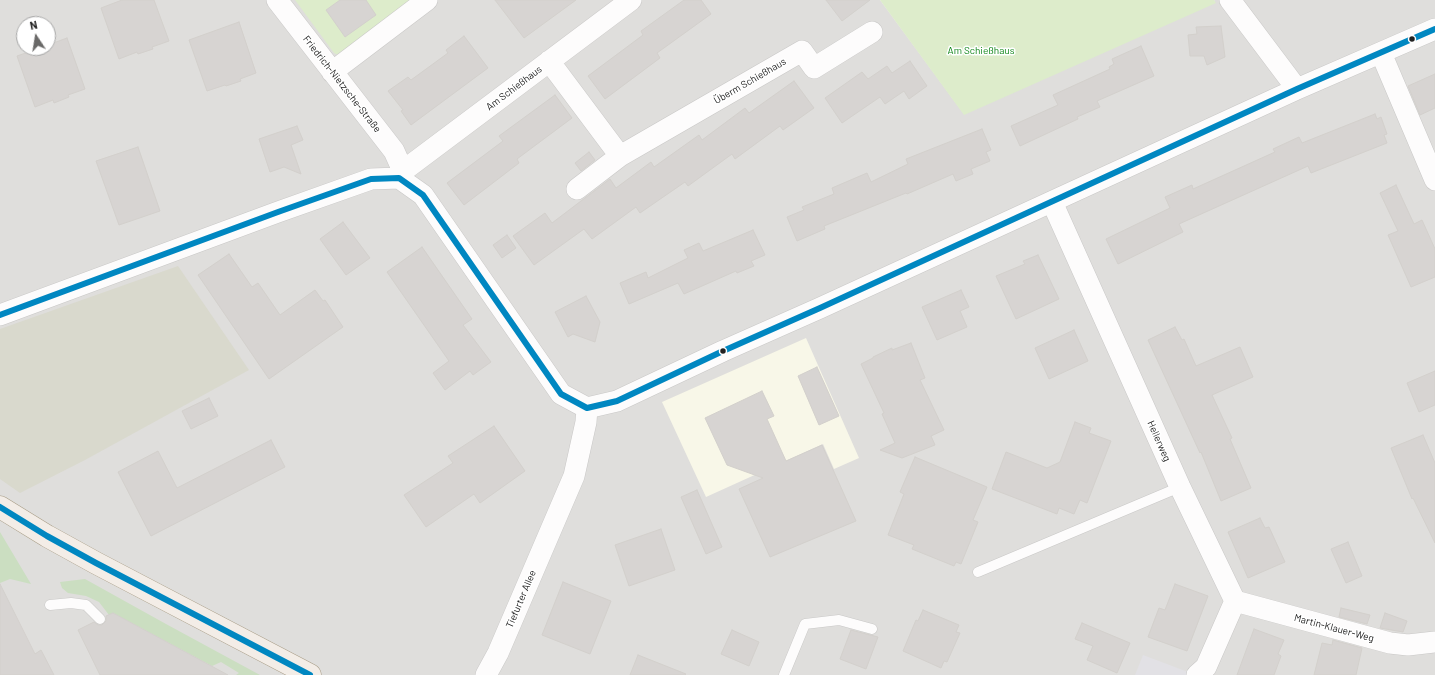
<!DOCTYPE html>
<meta charset="utf-8">
<style>
body{margin:0}
#map{position:relative;width:1435px;height:675px;overflow:hidden;background:#f0eeeb;font-family:Barlow,sans-serif}
canvas{display:block}
.north{position:absolute;left:16px;top:16px;width:40px;height:40px;box-sizing:border-box;background:#fff;border:1px solid #a7a7a7;border-radius:50%;rotate:348deg;font-size:11px;font-weight:700;line-height:16px;text-align:center;color:#222}
.north::after{content:'';display:block;margin:auto;width:14px;height:18px;background:#6a6968;clip-path:polygon(50% 0,100% 100%,50% 72%,0 100%)}
</style>
<div id="map">
<canvas width="1435" height="675"></canvas>
<div class="north">N</div>
</div>
<script>
const ctx = document.querySelector('canvas').getContext('2d');
ctx.lineJoin = 'round';
function paint(path, color) { ctx.fillStyle = color; ctx.fill(path, 'evenodd'); }
const shape = rows => new Path2D(rows.map(r => 'M' + r).join(''));
function stroke(path, color, width, dash) { ctx.strokeStyle = color; ctx.lineWidth = width; ctx.lineCap = dash ? 'butt' : 'round'; ctx.setLineDash(dash || []); ctx.stroke(path); }
function label(font, color, halo, rows, align = 'center') {
  ctx.font = font + ' Barlow,sans-serif'; ctx.lineWidth = 3; ctx.setLineDash([]); ctx.textBaseline = 'middle'; ctx.strokeStyle = halo; ctx.fillStyle = color; for (const [text, x, y, turn = 0] of rows) {
    ctx.save(); ctx.translate(x, y); ctx.rotate((+turn || 0) * Math.PI / 180); ctx.textAlign = isNaN(turn) ? turn : align; if (halo) ctx.strokeText(text, 0, 0); ctx.fillText(text, 0, 0); ctx.restore();
  }
}
paint(shape([
 [0,0,880,0,964,114,1215,2,1214,0,1435,0,1435,675,0,675],
 [24,24,48,24,48,48,24,48]
]), '#dfdedc');
paint(shape([
 [806,338,859,458,834,469,823,444,706,497,662,402]
]), '#f8f7e8');
paint(shape([
 [178,266,249,370,85,460,20,493,0,479,0,329]
]), '#d9d9cd');
paint(shape([
 [295,0,413,0,338,55,334,53],
 [880,0,1214,0,1216,3,964,115]
]), '#ddeccb');
paint(shape([
 [0,532,31,584,10,579,0,583],
 [85,579,166,624,260,675,236,675,239,673,221,662,212,666,113,613,109,615,99,602,86,596,68,593,62,588,60,582]
]), '#cbdec1');
paint(shape([
 [1143,655,1196,675,1135,675]
]), '#e2e1e5');
const building = shape([
 [122,0,154,0,169,41,152,47,153,49,138,54,137,52,119,59,101,8,122,0],
 [340,0,366,0,376,15,345,37,326,10,340,0],
 [495,0,576,0,524,38,495,0],
 [684,0,701,0,711,14,657,53,660,58,605,99,588,76,643,35,641,31,684,0],
 [826,0,870,0,842,21,826,0],
 [239,22,256,73,240,79,241,81,226,86,225,85,207,91,189,40,239,22],
 [1221,26,1225,57,1207,65,1204,56,1190,56,1188,35,1197,34,1196,27,1221,26],
 [464,36,488,68,411,125,401,111,403,110,388,91,408,77,411,80,448,53,446,50,464,36],
 [67,38,85,89,68,95,69,97,54,103,53,100,35,107,17,56,40,48,48,48,48,45,67,38],
 [1141,46,1154,76,1097,101,1100,107,1077,117,1078,119,1020,146,1011,126,1058,105,1053,95,1110,69,1109,67,1114,64,1112,59,1141,46],
 [910,61,927,86,909,99,904,91,885,104,880,97,842,123,825,98,862,72,868,79,887,66,892,73,910,61],
 [1435,74,1435,108,1420,115,1408,86,1435,74],
 [794,81,814,108,783,130,780,126,735,159,732,154,688,186,685,182,640,213,636,207,592,239,584,229,534,265,513,236,545,213,552,223,610,179,616,188,651,162,654,167,699,135,702,140,745,108,749,113,794,81],
 [555,95,572,118,517,159,519,163,464,205,447,183,503,141,499,136,555,95],
 [1375,114,1377,119,1381,117,1387,134,1384,135,1387,143,1311,173,1308,166,1179,224,1183,232,1118,264,1106,239,1170,208,1165,197,1192,185,1193,189,1275,152,1273,149,1299,137,1302,143,1375,114],
 [297,126,303,140,291,145,301,174,284,167,270,172,259,139,297,126],
 [982,129,991,150,986,152,990,161,971,169,973,174,956,181,953,174,907,194,906,193,824,226,825,229,797,241,787,217,804,210,802,207,834,194,832,188,867,173,871,182,908,164,906,159,982,129],
 [138,147,160,211,119,225,96,161,138,147],
 [589,152,595,160,581,171,575,163,589,152],
 [1396,185,1414,224,1422,220,1435,249,1435,277,1411,287,1388,235,1398,231,1380,193,1396,185],
 [343,222,370,258,346,275,320,239,343,222],
 [753,230,765,255,751,261,754,266,737,273,736,271,684,294,678,283,629,304,620,283,646,272,648,278,688,258,684,250,699,243,703,251,753,230],
 [507,235,516,248,502,258,493,245,507,235],
 [422,247,472,319,463,325,491,362,473,375,470,371,445,390,433,373,449,361,387,272,422,247],
 [229,254,252,287,258,283,280,315,315,290,323,301,325,300,343,327,269,379,198,275,229,254],
 [1038,255,1059,299,1016,319,996,276,1025,264,1023,261,1038,255],
 [961,290,969,307,960,311,967,327,937,340,922,307,961,290],
 [586,296,600,322,595,342,573,334,568,337,555,312,586,296],
 [1175,327,1182,340,1184,339,1196,366,1240,347,1253,377,1212,395,1232,438,1230,439,1251,488,1221,501,1201,452,1200,453,1148,340,1175,327],
 [1074,330,1088,361,1049,379,1035,348,1074,330],
 [911,343,925,378,920,380,944,430,931,436,935,445,902,458,880,450,895,443,882,414,884,413,861,364,873,358,873,357,892,348,892,350,911,343],
 [817,367,839,416,819,425,798,376,817,367],
 [1435,371,1435,405,1419,412,1407,383,1435,371],
 [762,391,774,416,767,419,786,461,822,445,856,521,770,557,739,489,763,478,727,465,705,418,762,391],
 [209,398,218,416,191,429,182,411,209,398],
 [1075,422,1091,428,1089,433,1111,441,1087,503,1080,500,1074,514,1059,508,1057,514,992,489,1006,452,1047,468,1060,462,1075,422],
 [494,426,525,471,480,503,474,494,426,527,404,495,453,463,448,456,494,426],
 [1423,435,1435,463,1435,543,1413,498,1412,499,1391,448,1423,435],
 [271,440,285,467,151,536,118,472,158,451,177,488,271,440],
 [915,457,987,487,973,520,978,522,961,564,956,562,954,566,912,549,914,545,888,535,904,494,900,492,915,457],
 [697,490,722,547,706,554,681,497,697,490],
 [1260,518,1265,528,1269,527,1285,562,1248,578,1228,532,1260,518],
 [661,529,675,570,629,586,615,545,661,529],
 [1348,542,1362,576,1346,583,1331,549,1348,542],
 [563,582,611,601,590,654,542,635,563,582],
 [0,584,35,654,41,650,54,675,0,675,0,584],
 [1175,584,1208,596,1187,651,1148,637,1159,608,1165,610,1175,584],
 [1341,608,1370,615,1367,624,1339,617,1341,608],
 [923,610,959,625,956,632,960,633,947,662,944,661,941,668,903,651,916,620,918,621,923,610],
 [113,613,228,675,100,675,78,630,94,622,98,625,102,625,106,621,106,616,113,613],
 [1385,613,1407,621,1403,632,1380,628,1385,613],
 [1082,623,1130,643,1117,673,1087,660,1093,646,1075,639,1082,623],
 [1254,629,1284,640,1278,654,1281,656,1274,675,1237,675,1254,629],
 [732,630,759,642,749,666,721,654,732,630],
 [851,630,878,637,866,669,840,659,851,630],
 [1333,640,1362,648,1356,675,1314,675,1322,643,1332,645,1333,640],
 [638,655,686,674,685,675,630,675,638,655]
]);
paint(building, '#d7d4d2');
stroke(building, '#d3d0cc', 1);
const lane = shape([
 [978,572,1180,487],
 [50,605,71,603,86,605,100,619],
 [784,675,805,624,839,620,872,629]
]);
const street = shape([
 [277,0,394,151,403,171],
 [1230,0,1297,89],
 [1381,53,1435,180],
 [549,61,620,156],
 [332,72,427,0],
 [399,178,403,171,631,0],
 [577,189,620,156,802,51,814,68,872,32],
 [1052,202,1180,487,1235,601,1206,667,1197,675],
 [0,315,278,212,371,179,399,178,423,195,561,394,587,408,617,401,723,351,820,308,1297,89,1435,29],
 [1235,601,1390,643,1408,645,1435,642],
 [486,675,498,653,574,476,586,422,587,408]
]);
const primary = shape([
 [0,507,47,536,96,563,310,675]
]);
stroke(lane, '#c9c8c7', 11);
stroke(street, '#c9c8c7', 22);
stroke(primary, '#a79c86', 23);
stroke(lane, '#fdfcfc', 10);
stroke(street, '#fdfcfc', 21);
stroke(primary, '#f3ede7', 22);
stroke(shape([
 [0,315,278,212,371,179,399,178,423,195,561,394,587,408,617,401,723,351,820,308,1297,89,1435,29],
 [0,507,47,536,96,563,310,675]
]), '#0087c1', 6);
for (const [x, y, r, color] of [
 [1412,39,3.5,"#222"],
 [723,351,3.5,"#222"]
]) { const dot = new Path2D(); dot.arc(x, y, r, 0, 2 * Math.PI); ctx.fillStyle = color; ctx.fill(dot); stroke(dot, '#fff', 1.5); }
label('10px', '#0c8416', '#fff', [
 ["Am Schießhaus",981,51]
]);
label('10px', '#222', '#fff', [
 ["Überm Schießhaus",750,81,-30],
 ["Friedrich-Nietzsche-Straße",342,84,52],
 ["Am Schießhaus",514,88,-37],
 ["Hellerweg",1159,441,66],
 ["Tiefurter Allee",521,599,-67],
 ["Martin-Klauer-Weg",1334,628,15]
]);
</script>
